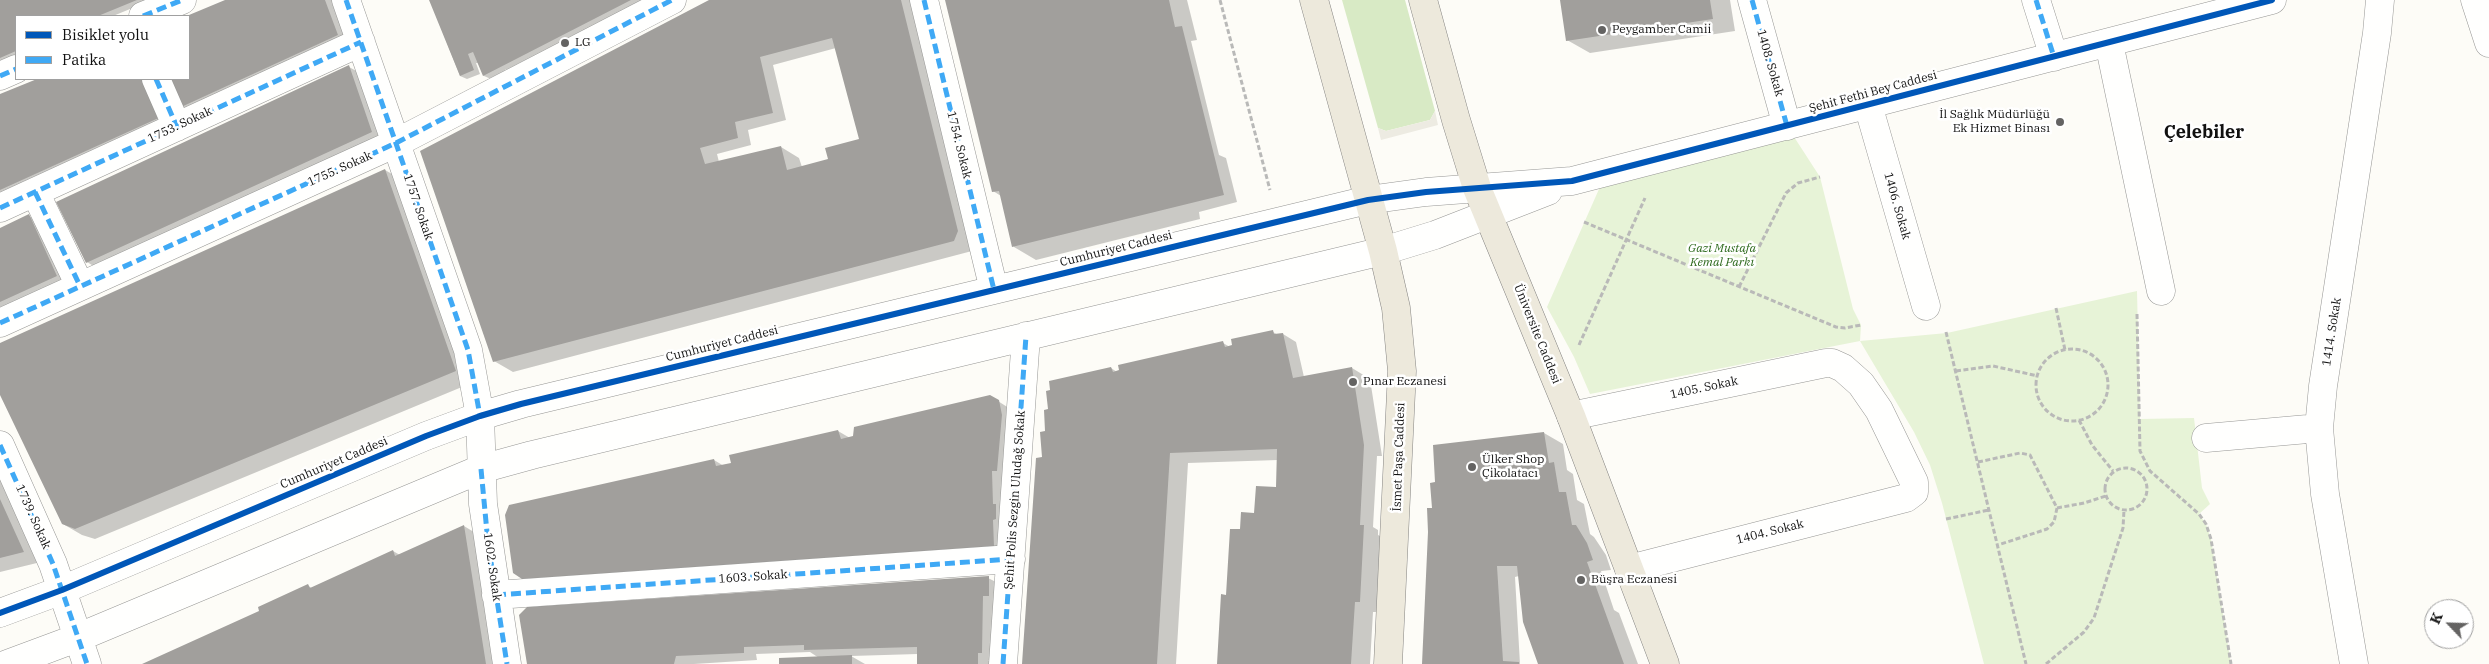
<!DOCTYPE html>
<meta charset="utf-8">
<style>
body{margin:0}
#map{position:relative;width:2489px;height:664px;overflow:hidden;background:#fdfcf7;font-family:"IBM Plex Serif",serif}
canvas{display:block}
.legend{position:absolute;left:15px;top:15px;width:175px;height:65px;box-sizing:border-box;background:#fff;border:1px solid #a0a0a0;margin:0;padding:6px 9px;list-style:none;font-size:15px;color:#111}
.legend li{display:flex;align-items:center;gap:10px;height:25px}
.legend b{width:25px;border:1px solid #a0a0a0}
.north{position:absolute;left:2424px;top:599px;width:50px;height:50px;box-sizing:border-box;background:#fff;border:1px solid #a0a0a0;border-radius:50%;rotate:294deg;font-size:14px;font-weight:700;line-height:20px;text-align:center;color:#111}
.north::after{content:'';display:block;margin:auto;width:18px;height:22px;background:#646362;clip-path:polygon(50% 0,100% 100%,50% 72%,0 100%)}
</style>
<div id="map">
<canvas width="2489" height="664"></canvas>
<ul class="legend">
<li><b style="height:6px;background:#0057b8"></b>Bisiklet yolu</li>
<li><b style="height:6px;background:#3fa9f5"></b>Patika</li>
</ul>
<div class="north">K</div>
</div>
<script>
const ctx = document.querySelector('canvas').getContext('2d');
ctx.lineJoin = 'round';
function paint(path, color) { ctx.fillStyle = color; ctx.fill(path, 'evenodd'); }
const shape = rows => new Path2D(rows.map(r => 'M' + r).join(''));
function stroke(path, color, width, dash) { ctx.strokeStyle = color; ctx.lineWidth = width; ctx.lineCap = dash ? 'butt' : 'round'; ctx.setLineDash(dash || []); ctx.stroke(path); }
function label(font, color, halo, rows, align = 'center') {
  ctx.font = font + ' "IBM Plex Serif",serif'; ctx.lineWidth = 5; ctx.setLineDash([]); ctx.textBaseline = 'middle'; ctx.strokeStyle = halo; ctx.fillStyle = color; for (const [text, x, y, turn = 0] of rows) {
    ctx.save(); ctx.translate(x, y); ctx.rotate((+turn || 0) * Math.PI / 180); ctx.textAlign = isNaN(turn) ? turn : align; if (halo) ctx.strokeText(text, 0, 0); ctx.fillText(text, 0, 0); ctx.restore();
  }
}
paint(shape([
 [1787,126,1820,177,1853,309,1861,325,1860,341,1947,333,2137,291,2140,419,2194,418,2202,488,2210,504,2199,514,2206,524,2211,539,2231,664,1984,664,1942,503,1930,465,1914,432,1860,341,1590,394,1574,357,1547,307,1603,180]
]), '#e7f3d7');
paint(shape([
 [1342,0,1405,0,1435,111,1430,120,1386,131,1378,128]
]), '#d8eac5');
paint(shape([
 [1435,111,1438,125,1381,140,1378,128,1386,131,1430,120]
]), '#edebe2');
paint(shape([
 [0,0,152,0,113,16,16,16,16,64,0,71],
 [229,0,336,0,350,42,187,111,180,107,167,79,189,79,189,17],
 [430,0,659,0,515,74,505,69,507,71,491,79,484,76,479,63,476,63,480,74,467,79,460,76],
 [712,0,912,0,972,251,513,372,494,361],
 [836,48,861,140,830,160,802,167,799,158,781,147,719,162,717,154,751,145,748,130,786,120,773,65],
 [946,0,1187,0,1197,40,1191,41,1219,155,1226,158,1237,202,1199,212,1200,219,1036,260,1014,247,1001,196,993,191],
 [1562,0,1730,0,1735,31,1590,53,1567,40],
 [349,67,362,74,385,140,100,270,87,262],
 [40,79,156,79,175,123,0,204,0,96],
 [385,170,399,178,474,382,95,539,82,535,63,524,0,392,0,345],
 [29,216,47,226,75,287,0,321,0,229],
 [1273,332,1278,335,1283,334,1296,342,1304,377,1352,368,1370,379,1382,456,1377,456,1373,527,1378,530,1378,535,1382,537,1378,612,1373,612,1370,664,1218,664,1228,596,1241,530,1258,514,1277,488,1278,460,1188,463,1176,664,1023,664,1049,410,1111,368,1117,372,1223,343,1230,347],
 [990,396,1012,410,1013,556,542,589,514,572,714,460,724,466,838,431,850,438],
 [1544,433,1563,444,1567,470,1573,474,1577,500,1584,504,1590,534,1594,537,1606,555,1611,570,1601,571,1614,610,1619,613,1638,664,1539,664,1519,576,1515,577,1520,664,1423,664,1436,483,1434,446],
 [0,470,41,562,0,572],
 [464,526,482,537,502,664,145,664,261,611,308,586,312,588,393,551,400,555],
 [988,578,1002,585,995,660,988,660,994,664,919,664,918,654,851,656,865,664,781,664,819,658,810,652,756,654,757,660,694,664,528,664]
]), '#0003');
paint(shape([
 [0,0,137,0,98,16,16,16,16,51,0,58],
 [225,0,325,0,338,35,179,108,166,79,189,79,189,15],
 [429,0,631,0,483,76,473,52,468,54,474,70,460,76],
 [709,0,901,0,958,231,954,241,493,362,420,151],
 [832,38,859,139,825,148,828,159,787,170,781,146,705,164,700,148,738,138,735,122,773,113,760,57],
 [945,0,1169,0,1175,27,1182,26,1224,195,1012,247,999,191,992,192],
 [1560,0,1710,0,1713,19,1566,41],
 [349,65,372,132,86,263,56,202],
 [37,79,146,79,163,116,0,190,0,94],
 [385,169,456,371,75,529,62,524,0,395,0,343],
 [29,214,57,276,0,302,0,228],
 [1273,330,1274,334,1283,333,1293,378,1352,367,1364,445,1360,525,1364,525,1360,602,1355,602,1351,664,1217,664,1221,594,1226,595,1230,529,1240,529,1241,512,1254,513,1256,486,1276,487,1277,449,1170,453,1157,664,1022,664,1036,458,1042,457,1040,432,1045,431,1044,410,1048,409,1046,391,1050,390,1049,381,1111,367,1113,372,1119,370,1118,365,1223,341,1225,347,1232,345,1231,339],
 [990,395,999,400,1002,415,997,471,992,471,993,504,996,504,996,519,993,520,994,546,522,579,513,573,505,515,509,505,714,459,716,466,731,463,729,455,838,430,841,439,853,436,854,427],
 [1544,432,1549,463,1554,462,1559,492,1566,492,1572,525,1576,525,1587,543,1593,560,1587,562,1624,664,1538,664,1523,622,1517,566,1497,566,1503,661,1519,662,1519,664,1422,664,1428,532,1427,508,1432,508,1430,483,1435,482,1433,445],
 [0,499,24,552,0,558],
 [464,525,486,664,142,664,259,611,258,607,308,584,310,588,393,550,395,556],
 [989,576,989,596,983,596,982,653,978,653,978,664,917,664,917,647,804,650,804,645,744,647,744,653,676,656,674,664,527,664,519,615,527,607],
 [852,655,852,664,779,664,779,658]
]), '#a19f9c');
const minor = shape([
 [346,0,468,350,480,416,483,504,507,664],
 [924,0,994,290],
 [1752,0,1787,126],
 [2036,0,2054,57],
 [2475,0,2489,43],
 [143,16,182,0],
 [2109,43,2161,291],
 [0,76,16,69],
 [156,79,177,127],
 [1868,105,1926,306],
 [35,192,80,286],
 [0,208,361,42],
 [0,323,396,143,672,0],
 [1571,416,1826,363,1832,363,1843,368,1861,384,1879,410,1914,482,1914,492,1906,498,1629,569],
 [2206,438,2319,428],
 [0,445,53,564,87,664],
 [496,595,1011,559],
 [0,613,62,590,426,436,480,416,521,404,1368,200,1426,192,1572,181,2272,0],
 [7,664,77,638,481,469,532,455,1383,251,1435,235,1548,191],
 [1003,664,1026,336],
 [2354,664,2325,494,2319,428,2323,386,2377,33,2380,0]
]);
const major = shape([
 [1314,0,1383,251,1396,308,1402,371,1388,664],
 [1423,0,1456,120,1477,188,1571,416,1665,664]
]);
stroke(minor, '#979795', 29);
stroke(major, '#858482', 29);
stroke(shape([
 [1220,0,1270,190],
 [1584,222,1836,327,1845,328,1861,325],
 [1739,287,1786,193,1798,183,1820,177],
 [2056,308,2065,350],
 [2137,314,2140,451,2150,471,2199,514,2206,524,2211,539,2231,664],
 [1946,332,2026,664],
 [1579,345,1645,198],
 '2036 385a36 36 0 1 1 72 0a36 36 0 1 1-72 0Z',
 [1956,371,1993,366,2038,376],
 [2079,420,2092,445,2113,471],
 [1978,462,2020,453,2030,455,2057,508,2054,522,2047,529,1998,545],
 '2105 489a21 21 0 1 1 42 0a21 21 0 1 1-42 0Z',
 [2057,508,2084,503,2106,496],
 [1946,519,1989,510],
 [2046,664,2084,632,2094,618,2123,528,2124,510]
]), '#b9b9b8', 3, [5, 2.5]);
stroke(minor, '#fffffe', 28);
stroke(major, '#ede9dc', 28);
stroke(shape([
 [346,0,468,350,480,416],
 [924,0,994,290],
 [1752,0,1787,126],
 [2036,0,2054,57],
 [143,16,182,0],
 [0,76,16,69],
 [156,79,177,127],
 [35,192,80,286],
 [0,208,361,42],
 [0,323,396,143,672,0],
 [0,445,53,564,87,664],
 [481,469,488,543,507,664],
 [496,595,1011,559],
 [1003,664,1026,336]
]), '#3fa9f5', 5, [10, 5]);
stroke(shape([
 [0,613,62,590,426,436,480,416,521,404,1368,200,1426,192,1572,181,2272,0]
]), '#0057b8', 6);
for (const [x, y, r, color] of [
 [1602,30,5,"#646362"],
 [565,43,5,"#646362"],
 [2060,122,5,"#646362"],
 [1353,382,5,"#646362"],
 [1472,467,5,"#646362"],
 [1581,580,5,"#646362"]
]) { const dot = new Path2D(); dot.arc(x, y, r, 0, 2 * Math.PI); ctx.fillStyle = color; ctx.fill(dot); stroke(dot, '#fff', 2); }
label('12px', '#111', '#fff', [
 ["Peygamber Camii",1612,30],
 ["LG",575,43],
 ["İl Sağlık Müdürlüğü",2050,115,"right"],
 ["Ek Hizmet Binası",2050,129,"right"],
 ["Pınar Eczanesi",1363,382],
 ["Ülker Shop",1482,460],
 ["Çikolatacı",1482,474],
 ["Büşra Eczanesi",1591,580]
], 'left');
label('12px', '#111', '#fff', [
 ["1408. Sokak",1770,63,74],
 ["Şehit Fethi Bey Caddesi",1873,92,-15],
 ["1753. Sokak",180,125,-25],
 ["1754. Sokak",959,145,76],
 ["1755. Sokak",340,169,-24],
 ["1406. Sokak",1897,206,74],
 ["1757. Sokak",418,207,71],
 ["Cumhuriyet Caddesi",1116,249,-14],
 ["1414. Sokak",2332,332,-81],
 ["Üniversite Caddesi",1537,334,68],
 ["Cumhuriyet Caddesi",722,344,-14],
 ["1405. Sokak",1704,388,-12],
 ["İsmet Paşa Caddesi",1399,457,-88],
 ["Cumhuriyet Caddesi",334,463,-23],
 ["Şehit Polis Sezgin Uludağ Sokak",1015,500,-86],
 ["1739. Sokak",33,517,66],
 ["1404. Sokak",1770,532,-14],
 ["1602. Sokak",492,567,82],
 ["1603. Sokak",753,577,-4]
]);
label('italic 12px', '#2f6b1f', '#fff', [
 ["Gazi Mustafa",1722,249],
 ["Kemal Parkı",1722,263]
]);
label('bold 18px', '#111', '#fff', [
 ["Çelebiler",2204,133]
]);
</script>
